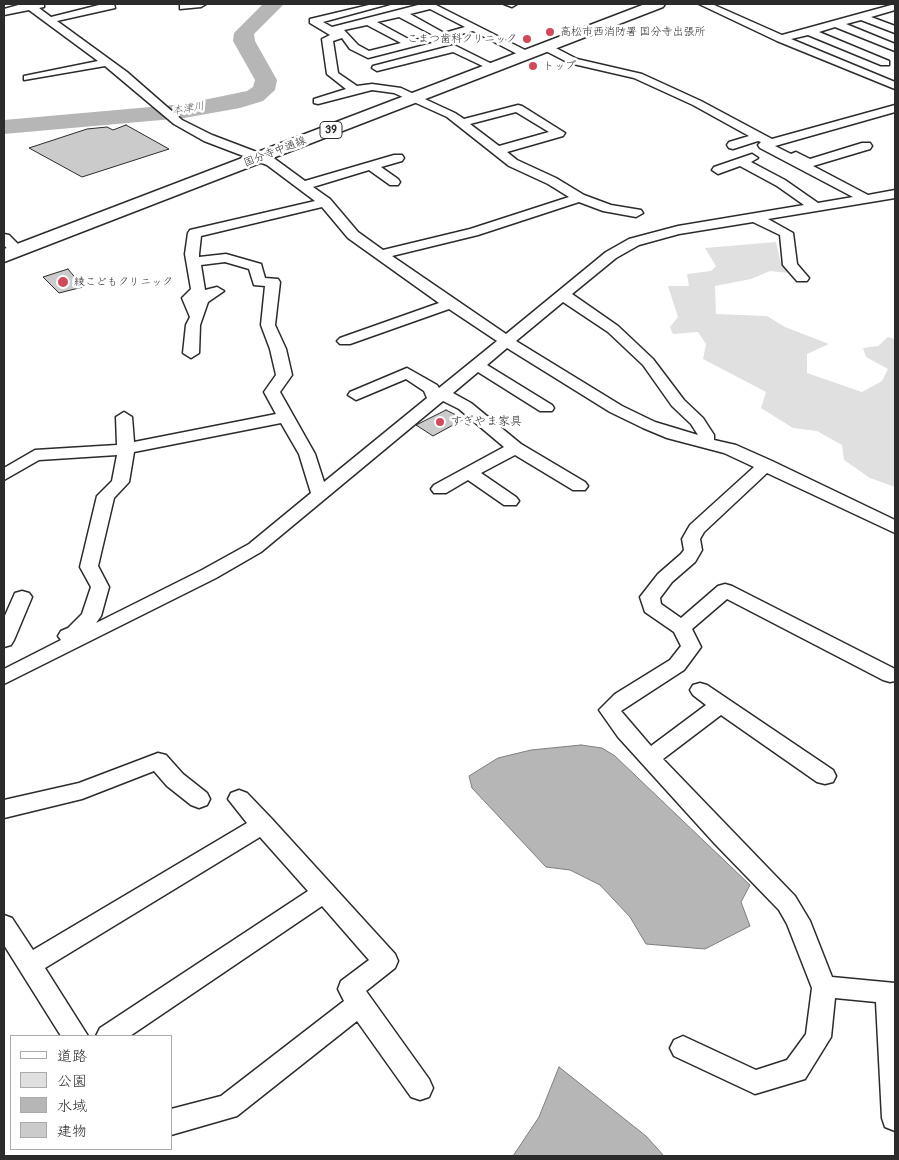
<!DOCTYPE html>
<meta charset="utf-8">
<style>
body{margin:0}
#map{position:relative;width:899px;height:1160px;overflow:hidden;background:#fff;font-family:Pangolin,"Klee One",sans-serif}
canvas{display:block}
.frame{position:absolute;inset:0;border:5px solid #2b2b2b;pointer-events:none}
.legend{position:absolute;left:10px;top:1035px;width:162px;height:115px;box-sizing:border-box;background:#fff;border:1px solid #aaa;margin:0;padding:6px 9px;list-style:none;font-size:15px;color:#2b2b2b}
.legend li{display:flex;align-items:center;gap:10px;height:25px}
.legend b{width:25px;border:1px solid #aaa}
</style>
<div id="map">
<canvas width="899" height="1160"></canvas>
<div class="frame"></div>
<ul class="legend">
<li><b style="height:6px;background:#fff"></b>道路</li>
<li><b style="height:14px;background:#e0e0e0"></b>公園</li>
<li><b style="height:14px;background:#b6b6b6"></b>水域</li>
<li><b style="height:14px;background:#cbcbcb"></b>建物</li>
</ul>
</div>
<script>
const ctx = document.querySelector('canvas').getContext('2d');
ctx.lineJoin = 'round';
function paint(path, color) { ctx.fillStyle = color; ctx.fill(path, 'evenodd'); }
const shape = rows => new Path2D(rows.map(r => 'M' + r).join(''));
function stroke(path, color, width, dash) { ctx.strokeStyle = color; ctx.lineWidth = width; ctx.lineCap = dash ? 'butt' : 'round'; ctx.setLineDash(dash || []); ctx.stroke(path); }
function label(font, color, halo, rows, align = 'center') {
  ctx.font = font + ' Pangolin,"Klee One",sans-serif'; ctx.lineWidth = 5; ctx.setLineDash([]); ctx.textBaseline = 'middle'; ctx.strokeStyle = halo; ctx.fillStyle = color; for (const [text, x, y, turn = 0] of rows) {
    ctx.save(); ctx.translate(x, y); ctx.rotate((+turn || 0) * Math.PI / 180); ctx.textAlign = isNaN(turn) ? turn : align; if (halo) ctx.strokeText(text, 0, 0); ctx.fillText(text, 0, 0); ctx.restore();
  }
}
paint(shape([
 [776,242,780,260,789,273,770,271,751,279,715,286,716,314,767,316,785,327,829,344,807,354,807,373,862,392,882,381,888,369,866,357,863,348,878,346,888,337,895,339,895,487,870,478,844,460,842,445,817,431,793,428,761,408,766,392,703,359,706,344,698,332,673,334,670,327,678,317,668,286,689,286,687,274,711,271,716,266,705,248]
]), '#e0e0e0');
const water = shape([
 [581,745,602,748,615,756,750,885,741,902,750,926,705,949,646,944,630,917,600,885,570,870,546,867,472,788,469,776,498,758,531,750,581,745],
 [559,1067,646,1136,664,1156,513,1156,539,1117,559,1067]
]);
paint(water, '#b6b6b6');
stroke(water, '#7e7e7e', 1);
paint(shape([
 [263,4,284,4,254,34,255,41,277,80,275,90,263,101,240,108,184,118,4,134,4,120,184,104,247,91,253,87,255,80,233,41,234,33,263,4]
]), '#b6b6b6');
const building = shape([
 [126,125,169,149,82,177,29,148,87,129,107,127,113,130,126,125],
 [68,269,83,287,59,293,43,277,68,269],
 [446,410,464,419,433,436,416,425,446,410]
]);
paint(building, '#cbcbcb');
stroke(building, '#2b2b2b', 1);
const street = shape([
 [22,4,44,4,44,7,39,8,51,17,103,4,114,4,115,8,57,21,127,72,182,120,212,135,275,159,305,181,394,155,402,155,404,158,402,161,381,167,398,179,400,182,398,185,390,185,369,170,313,187,330,199,358,232,383,250,470,229,569,197,548,184,509,166,447,117,394,93,372,90,318,104,314,103,314,99,346,89,327,74,322,39,330,35,310,23,310,19,373,4,389,4,323,22,332,27,422,4,434,4,531,53,531,57,523,57,473,31,368,58,350,49,342,38,333,41,338,73,357,86,372,84,401,88,455,113,464,119,518,105,522,106,565,133,563,136,507,152,517,160,556,178,584,195,611,205,641,210,643,213,636,217,603,211,579,202,478,235,392,256,506,334,606,252,629,239,678,226,804,205,777,186,740,166,718,174,712,170,714,167,752,154,758,158,751,162,785,180,818,203,853,197,760,148,758,145,761,142,758,141,733,149,729,148,727,145,729,142,749,136,693,105,634,78,569,63,542,49,542,45,550,45,577,59,642,74,701,101,772,139,895,105,895,112,775,146,791,154,796,152,810,159,862,143,870,143,872,146,870,149,813,166,868,195,895,190,895,198,768,219,793,233,797,264,809,278,807,281,797,281,783,265,780,235,753,222,679,234,639,245,616,258,572,294,618,326,653,359,684,400,703,418,714,435,714,440,736,445,772,461,895,520,895,533,767,473,704,532,700,539,702,550,695,562,672,582,660,598,661,604,681,618,718,586,725,584,732,586,895,669,895,681,890,682,883,680,727,599,692,629,701,647,684,670,621,711,651,746,706,705,693,695,690,690,693,685,700,683,707,685,833,770,836,776,833,782,825,784,817,782,721,715,663,759,795,896,810,921,832,977,895,983,895,1131,885,1127,882,1118,876,1002,835,998,831,1037,805,1079,755,1094,674,1056,670,1048,674,1040,683,1036,756,1070,787,1060,806,1034,812,988,787,924,779,910,715,844,618,737,599,710,615,694,670,660,681,646,674,632,645,612,640,597,658,574,681,554,684,550,682,539,690,525,754,467,724,453,667,438,643,428,610,412,507,348,487,365,552,405,554,408,552,411,540,411,478,372,453,393,471,403,521,444,585,482,588,486,585,490,573,490,515,455,481,473,516,497,519,501,516,505,504,505,468,480,446,493,434,493,431,489,434,485,504,447,459,409,443,401,261,552,216,578,4,684,4,669,61,640,58,636,61,631,68,628,82,614,91,587,80,567,97,496,112,481,117,455,39,460,4,480,4,468,35,450,117,445,116,417,124,412,132,417,134,442,276,414,264,392,276,375,270,349,261,325,265,286,254,285,249,269,225,262,201,265,205,290,217,287,224,291,208,302,200,325,199,353,191,358,183,353,186,325,190,317,182,298,191,289,185,254,188,233,190,230,315,201,267,165,204,141,174,124,105,66,24,80,24,76,98,61,29,10,4,15,4,9,22,4],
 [430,9,465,27,444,33,410,14,430,9],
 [399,17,433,35,412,41,377,22,399,17],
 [367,25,401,43,369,51,358,45,344,30,367,25],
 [516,112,549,132,499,146,470,124,516,112],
 [322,207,348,238,439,303,340,338,337,341,340,344,350,344,449,309,497,341,439,388,437,385,407,368,350,392,348,395,356,400,406,379,424,391,427,398,324,482,315,454,280,392,292,375,286,349,275,325,280,282,278,279,265,278,261,264,226,254,199,257,199,254,201,236,322,207],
 [563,302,608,332,643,365,672,406,691,424,698,435,655,422,622,406,516,341,563,302],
 [281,423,299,454,311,493,249,544,202,570,96,623,101,616,109,587,98,566,114,498,129,482,134,452,281,423],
 [185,4,206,4,201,7,180,9,180,5,185,4],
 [504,4,517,4,512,7,504,4],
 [699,4,712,4,782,35,895,4,895,10,871,17,895,26,895,33,861,20,846,24,895,44,895,51,835,27,819,32,889,61,889,65,881,65,808,35,791,39,895,82,895,89,777,41,699,4],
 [454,45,498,67,493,70,489,69,453,52,377,71,372,68,373,66,454,45],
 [4,234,9,235,22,248,24,251,22,254,12,254,4,245,4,234],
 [22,591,29,593,32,597,14,640,11,645,4,647,4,618,15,593,22,591],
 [158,753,166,755,183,774,207,793,210,799,207,805,199,808,191,805,167,786,154,771,82,799,4,818,4,800,79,783,158,753],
 [239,790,247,793,271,818,395,954,398,961,395,968,366,991,429,1079,433,1088,429,1097,420,1100,411,1097,357,1021,237,1116,171,1135,171,1109,221,1096,344,1001,338,989,341,981,369,960,322,906,130,1036,96,1036,100,1028,308,891,260,837,45,968,88,1036,61,1036,4,945,4,915,12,918,33,950,247,823,228,799,231,793,239,790]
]);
const primary = shape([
 [645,4,665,4,663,7,4,262,4,249,645,4]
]);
stroke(street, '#2b2b2b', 3);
stroke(primary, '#2b2b2b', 3);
paint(street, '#fff');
paint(primary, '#fff');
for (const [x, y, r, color] of [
 [550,32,5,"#d1495b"],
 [527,39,5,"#d1495b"],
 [533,66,5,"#d1495b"],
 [63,282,6,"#d1495b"],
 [440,422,5,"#d1495b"]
]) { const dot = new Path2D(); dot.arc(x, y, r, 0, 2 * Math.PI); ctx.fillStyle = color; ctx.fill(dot); stroke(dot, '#fff', 2); }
label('11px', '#2b2b2b', '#fff', [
 ["高松市西消防署 国分寺出張所",560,32],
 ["こまつ歯科クリニック",517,39,"right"],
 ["トップ",543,66],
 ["綾こどもクリニック",74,282]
], 'left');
label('italic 11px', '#5c5c5c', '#fff', [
 ["本津川",188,109,-9]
]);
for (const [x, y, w] of [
 [331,130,22]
]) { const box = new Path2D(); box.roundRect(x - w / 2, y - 8.5, w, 17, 4); ctx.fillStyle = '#fff'; ctx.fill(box); stroke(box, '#2b2b2b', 1); }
label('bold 11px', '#2b2b2b', null, [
 ["39",331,130]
]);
label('11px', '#2b2b2b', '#fff', [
 ["国分寺中通線",275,152,-21]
]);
label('12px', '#2b2b2b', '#fff', [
 ["すぎやま家具",450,422]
], 'left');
</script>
